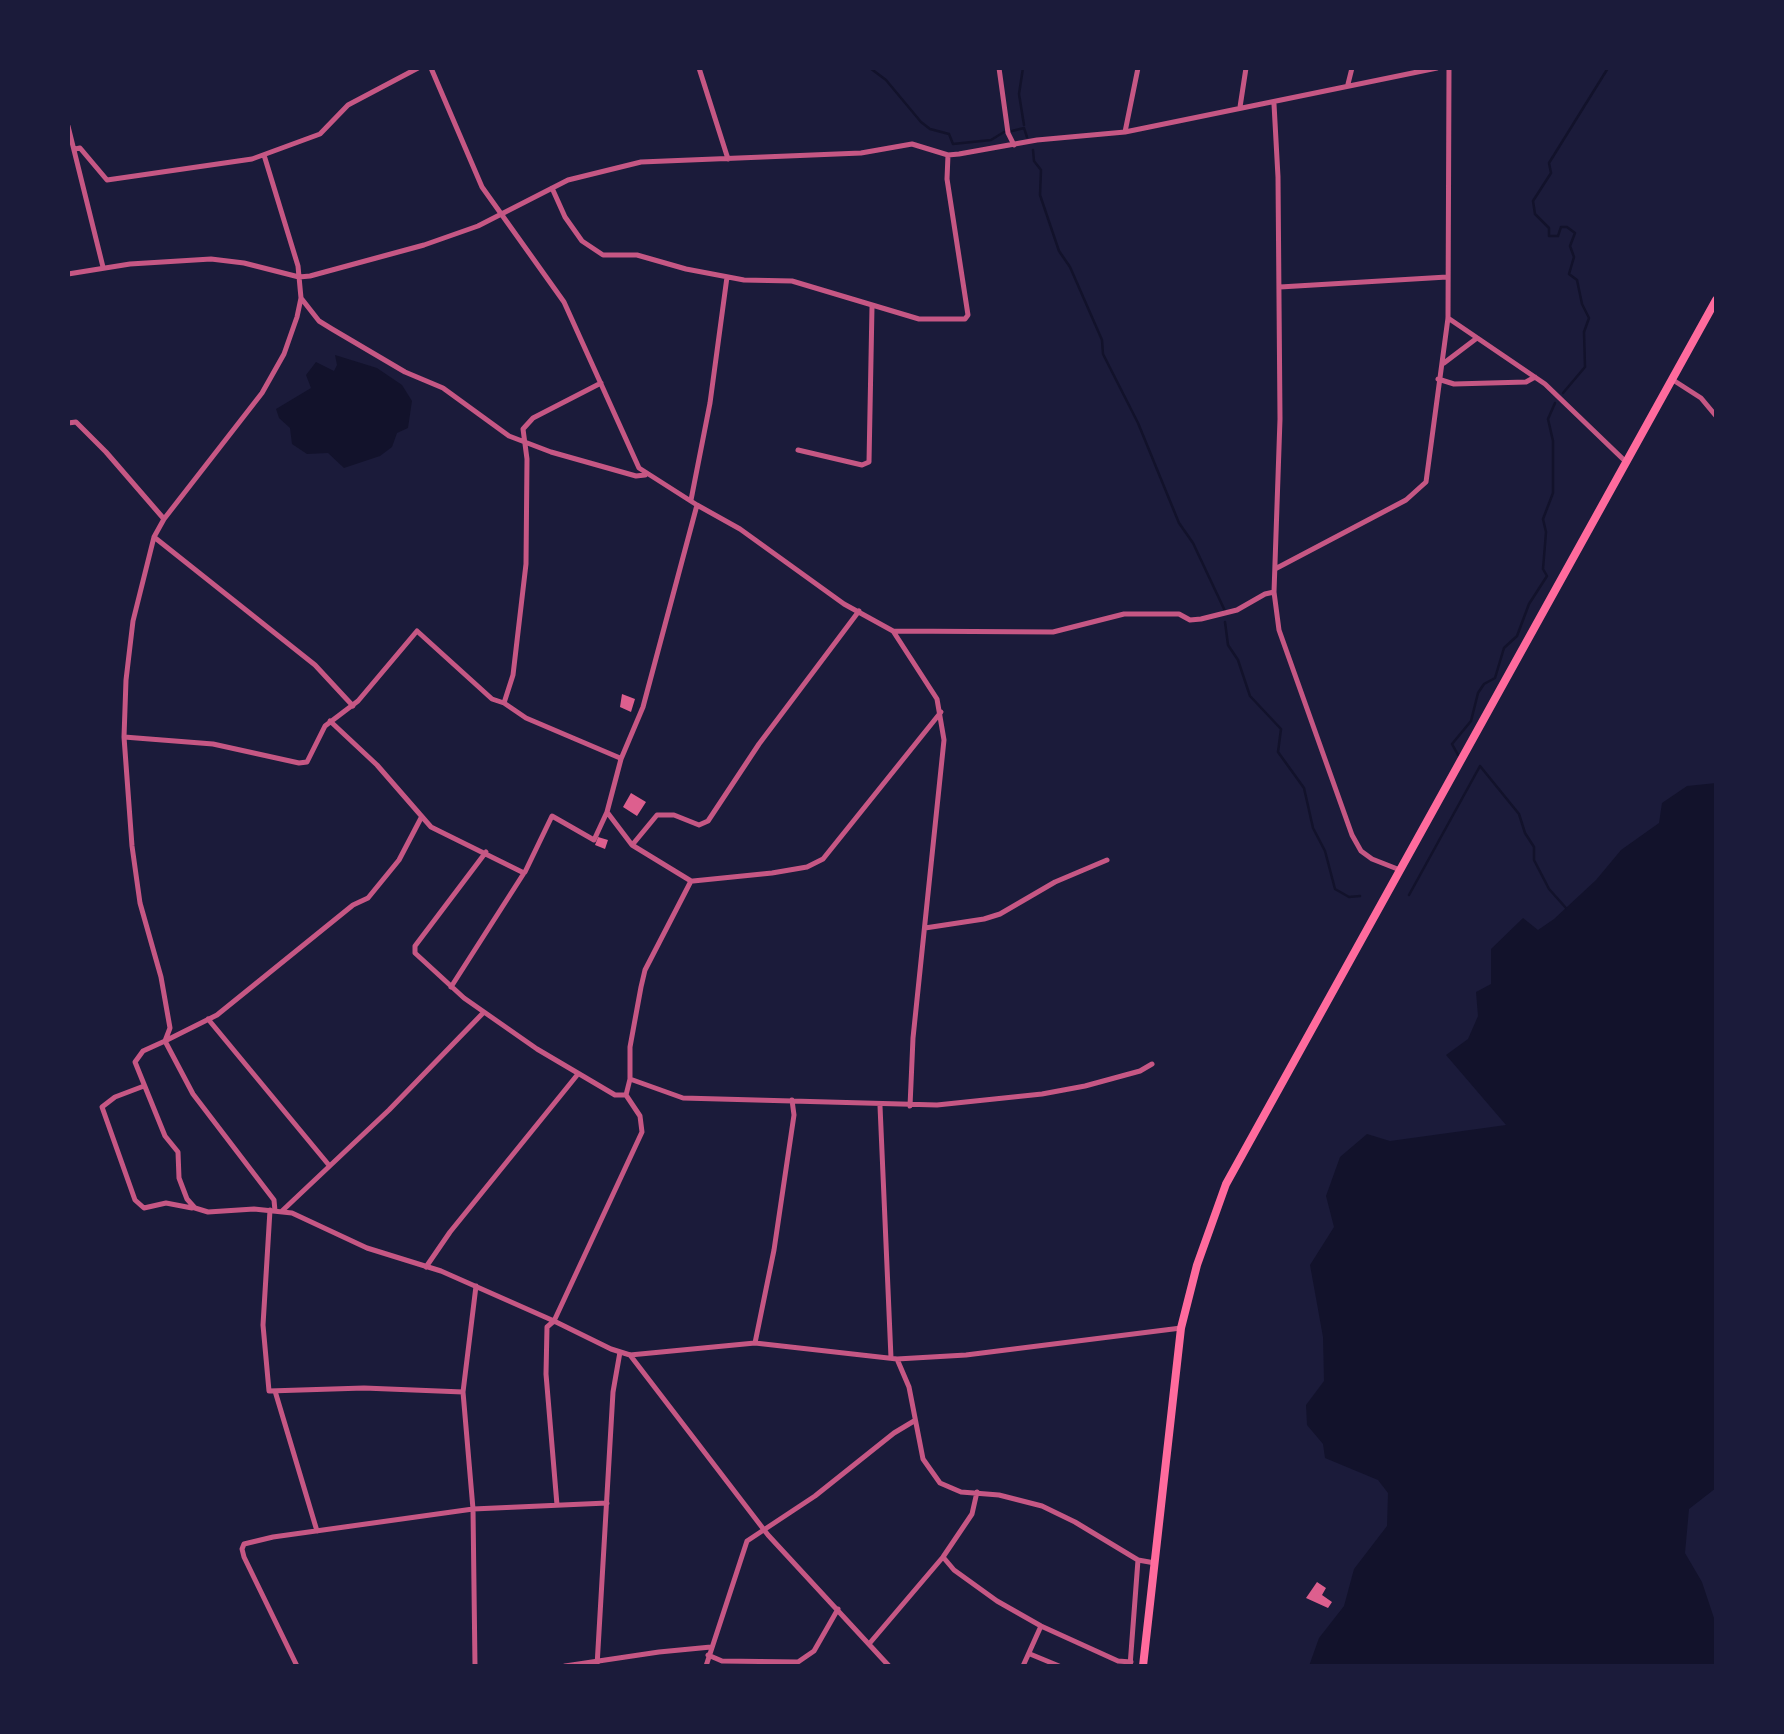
<!DOCTYPE html>
<style>
body{margin:0}
#map{position:relative;width:1784px;height:1734px;overflow:hidden;background:#1b1b3a;font-family:Lato,sans-serif}
canvas{display:block}
.frame{position:absolute;inset:0;border:70px solid #1b1b3a;pointer-events:none}
</style>
<div id="map">
<canvas width="1784" height="1734"></canvas>
<div class="frame"></div>
</div>
<script>
const ctx = document.querySelector('canvas').getContext('2d');
ctx.lineJoin = 'round';
function paint(path, color) { ctx.fillStyle = color; ctx.fill(path, 'evenodd'); }
const shape = rows => new Path2D(rows.map(r => 'M' + r).join(''));
function stroke(path, color, width, dash) { ctx.strokeStyle = color; ctx.lineWidth = width; ctx.lineCap = dash ? 'butt' : 'round'; ctx.setLineDash(dash || []); ctx.stroke(path); }
paint(shape([
 [335,355,377,368,402,385,412,401,408,428,397,433,392,447,380,456,344,468,328,453,307,454,292,444,290,428,279,418,276,409,311,388,306,375,316,362,334,371,337,365],
 [1716,783,1716,1488,1689,1509,1685,1553,1702,1582,1716,1624,1716,1666,1309,1666,1319,1638,1344,1606,1354,1569,1387,1526,1388,1493,1378,1480,1325,1458,1323,1444,1307,1425,1306,1405,1324,1381,1323,1337,1310,1265,1334,1227,1326,1196,1340,1157,1367,1134,1390,1141,1506,1125,1446,1055,1468,1039,1478,1016,1476,992,1491,984,1491,949,1523,918,1538,930,1554,919,1596,880,1621,850,1659,823,1662,803,1687,786]
]), '#12122b');
stroke(shape([
 [870,68,886,80,921,122,930,129,949,134,953,144,991,140,1004,132],
 [1023,68,1019,94,1024,125],
 [1012,131,1024,128,1027,137],
 [1033,150,1034,161,1041,170,1040,195,1059,251,1070,267,1102,340,1103,354,1138,423,1179,523,1193,543,1225,611],
 [1563,393,1585,367,1584,332,1589,318,1582,304,1577,280,1569,274,1574,257,1570,246,1575,233,1567,227,1561,227,1558,236,1549,236,1549,228,1535,214,1533,201,1551,173,1549,163,1608,68],
 [1225,622,1228,645,1238,660,1250,696,1281,729,1278,752,1304,788,1313,828,1325,851,1335,889,1349,897,1360,896],
 [1458,755,1452,744,1471,721,1478,693,1484,684,1495,678,1504,648,1517,636,1529,604,1547,576,1543,569,1546,532,1543,519,1553,493,1553,441,1548,419,1555,403],
 [1409,895,1480,766,1519,814,1525,833,1534,847,1534,860,1549,889,1566,908]
]), '#12122b', 2.5);
paint(shape([
 [622,694,635,699,631,712,620,707],
 [631,793,646,802,637,816,623,807],
 [598,837,608,840,605,849,595,845],
 [1317,1582,1326,1588,1322,1595,1332,1602,1328,1608,1306,1598]
]), '#dd5f8e');
stroke(shape([
 [431,68,482,187,564,302,639,468,697,505,643,707,621,759,607,812,632,845,691,881,645,970,641,987,630,1047,630,1079,626,1095,640,1116,642,1132,554,1321,611,1349,630,1355,755,1343,897,1359,966,1355,1181,1328],
 [699,68,728,159],
 [999,68,1008,133,1014,145],
 [1348,84,1352,68],
 [1274,104,1278,177,1280,419,1274,592,1279,630,1352,835,1361,851,1372,859,1400,870],
 [1240,107,1246,68],
 [68,126,103,267],
 [1125,132,1138,68],
 [75,149,80,148,107,180,252,159,320,134,348,105,418,68],
 [264,155,298,266,301,298,297,317,284,354,262,393,164,519,154,537,133,621,126,680,124,737,213,744,299,763,307,762,325,726,358,701,417,631,492,699,504,703],
 [552,188,565,217,582,241,603,255,637,255,686,269,744,280,792,281,919,319,965,319,968,315,947,179,948,155],
 [68,274,130,264,211,259,244,263,299,277,310,276,424,245,478,226,568,180,641,162,861,153,912,144,948,155,959,154,1037,140,1125,132,1437,68],
 [1280,287,1447,277],
 [301,298,319,321,332,329,405,372,443,388,509,436,551,452,636,476,645,475],
 [1448,318,1545,384,1625,461],
 [1444,363,1477,338],
 [1438,379,1454,384,1526,382,1535,377],
 [1673,380,1701,398,1716,416],
 [601,383,533,418,523,429,527,459,526,564,513,675,504,703,526,718,620,758],
 [68,423,76,422,106,452,164,519],
 [798,450,862,465,869,462,872,307],
 [691,500,710,403,727,277],
 [697,505,740,529,844,604,893,631,937,699,944,740,913,1038,910,1106],
 [154,537,315,665,353,706],
 [1275,569,1406,500,1426,482,1448,318,1449,68],
 [893,631,1053,632,1124,614,1179,614,1190,620,1201,619,1237,610,1265,594,1274,592],
 [330,721,377,765,431,827,524,873,451,987],
 [124,737,132,846,140,903,161,977,170,1028,165,1041,143,1051,135,1062,165,1136,178,1152,179,1178,187,1199,195,1208,208,1212,254,1209,292,1213,367,1248,441,1271,554,1321,547,1327,546,1374,557,1505],
 [633,844,657,815,674,815,699,825,708,821,759,744,859,611],
 [486,852,415,946,415,953,464,998,537,1049,615,1095,626,1095],
 [525,872,552,816,594,840,607,812],
 [693,881,772,873,807,867,823,859,941,712],
 [925,928,984,919,1000,914,1055,882,1107,860],
 [208,1019,328,1164],
 [630,1079,683,1098,937,1105,1042,1094,1085,1086,1140,1071,1152,1064],
 [144,1086,115,1097,102,1107,135,1200,144,1208,166,1203,192,1208],
 [880,1106,891,1358],
 [270,1210,263,1325,269,1391,364,1388,463,1392],
 [275,1211,274,1200,193,1094,165,1041,217,1015,353,905,368,898,399,860,421,818],
 [282,1211,389,1110,484,1012],
 [426,1267,450,1232,578,1074],
 [755,1343,774,1250,794,1115,792,1100],
 [630,1355,768,1535,889,1666],
 [897,1359,909,1387,923,1459,940,1483,961,1492,999,1495,1042,1506,1075,1522,1138,1560,1155,1563],
 [275,1391,317,1531],
 [943,1557,954,1570,997,1601,1041,1626,1118,1661,1131,1662],
 [869,1644,943,1557,972,1514,977,1492],
 [1030,1654,1059,1666],
 [708,1655,722,1661,798,1662,814,1651,838,1609],
 [297,1666,244,1557,242,1549,244,1544,273,1537,473,1509,607,1503],
 [475,1666,473,1509,463,1392,476,1286],
 [565,1666,659,1652,711,1647],
 [597,1666,613,1392,620,1352],
 [706,1666,747,1541,815,1496,894,1433,914,1421],
 [1023,1666,1041,1626],
 [1130,1666,1138,1560]
]), '#c65784', 5);
stroke(shape([
 [1143,1666,1181,1328,1197,1265,1226,1184,1716,300]
]), '#ff6b9d', 8);
</script>
